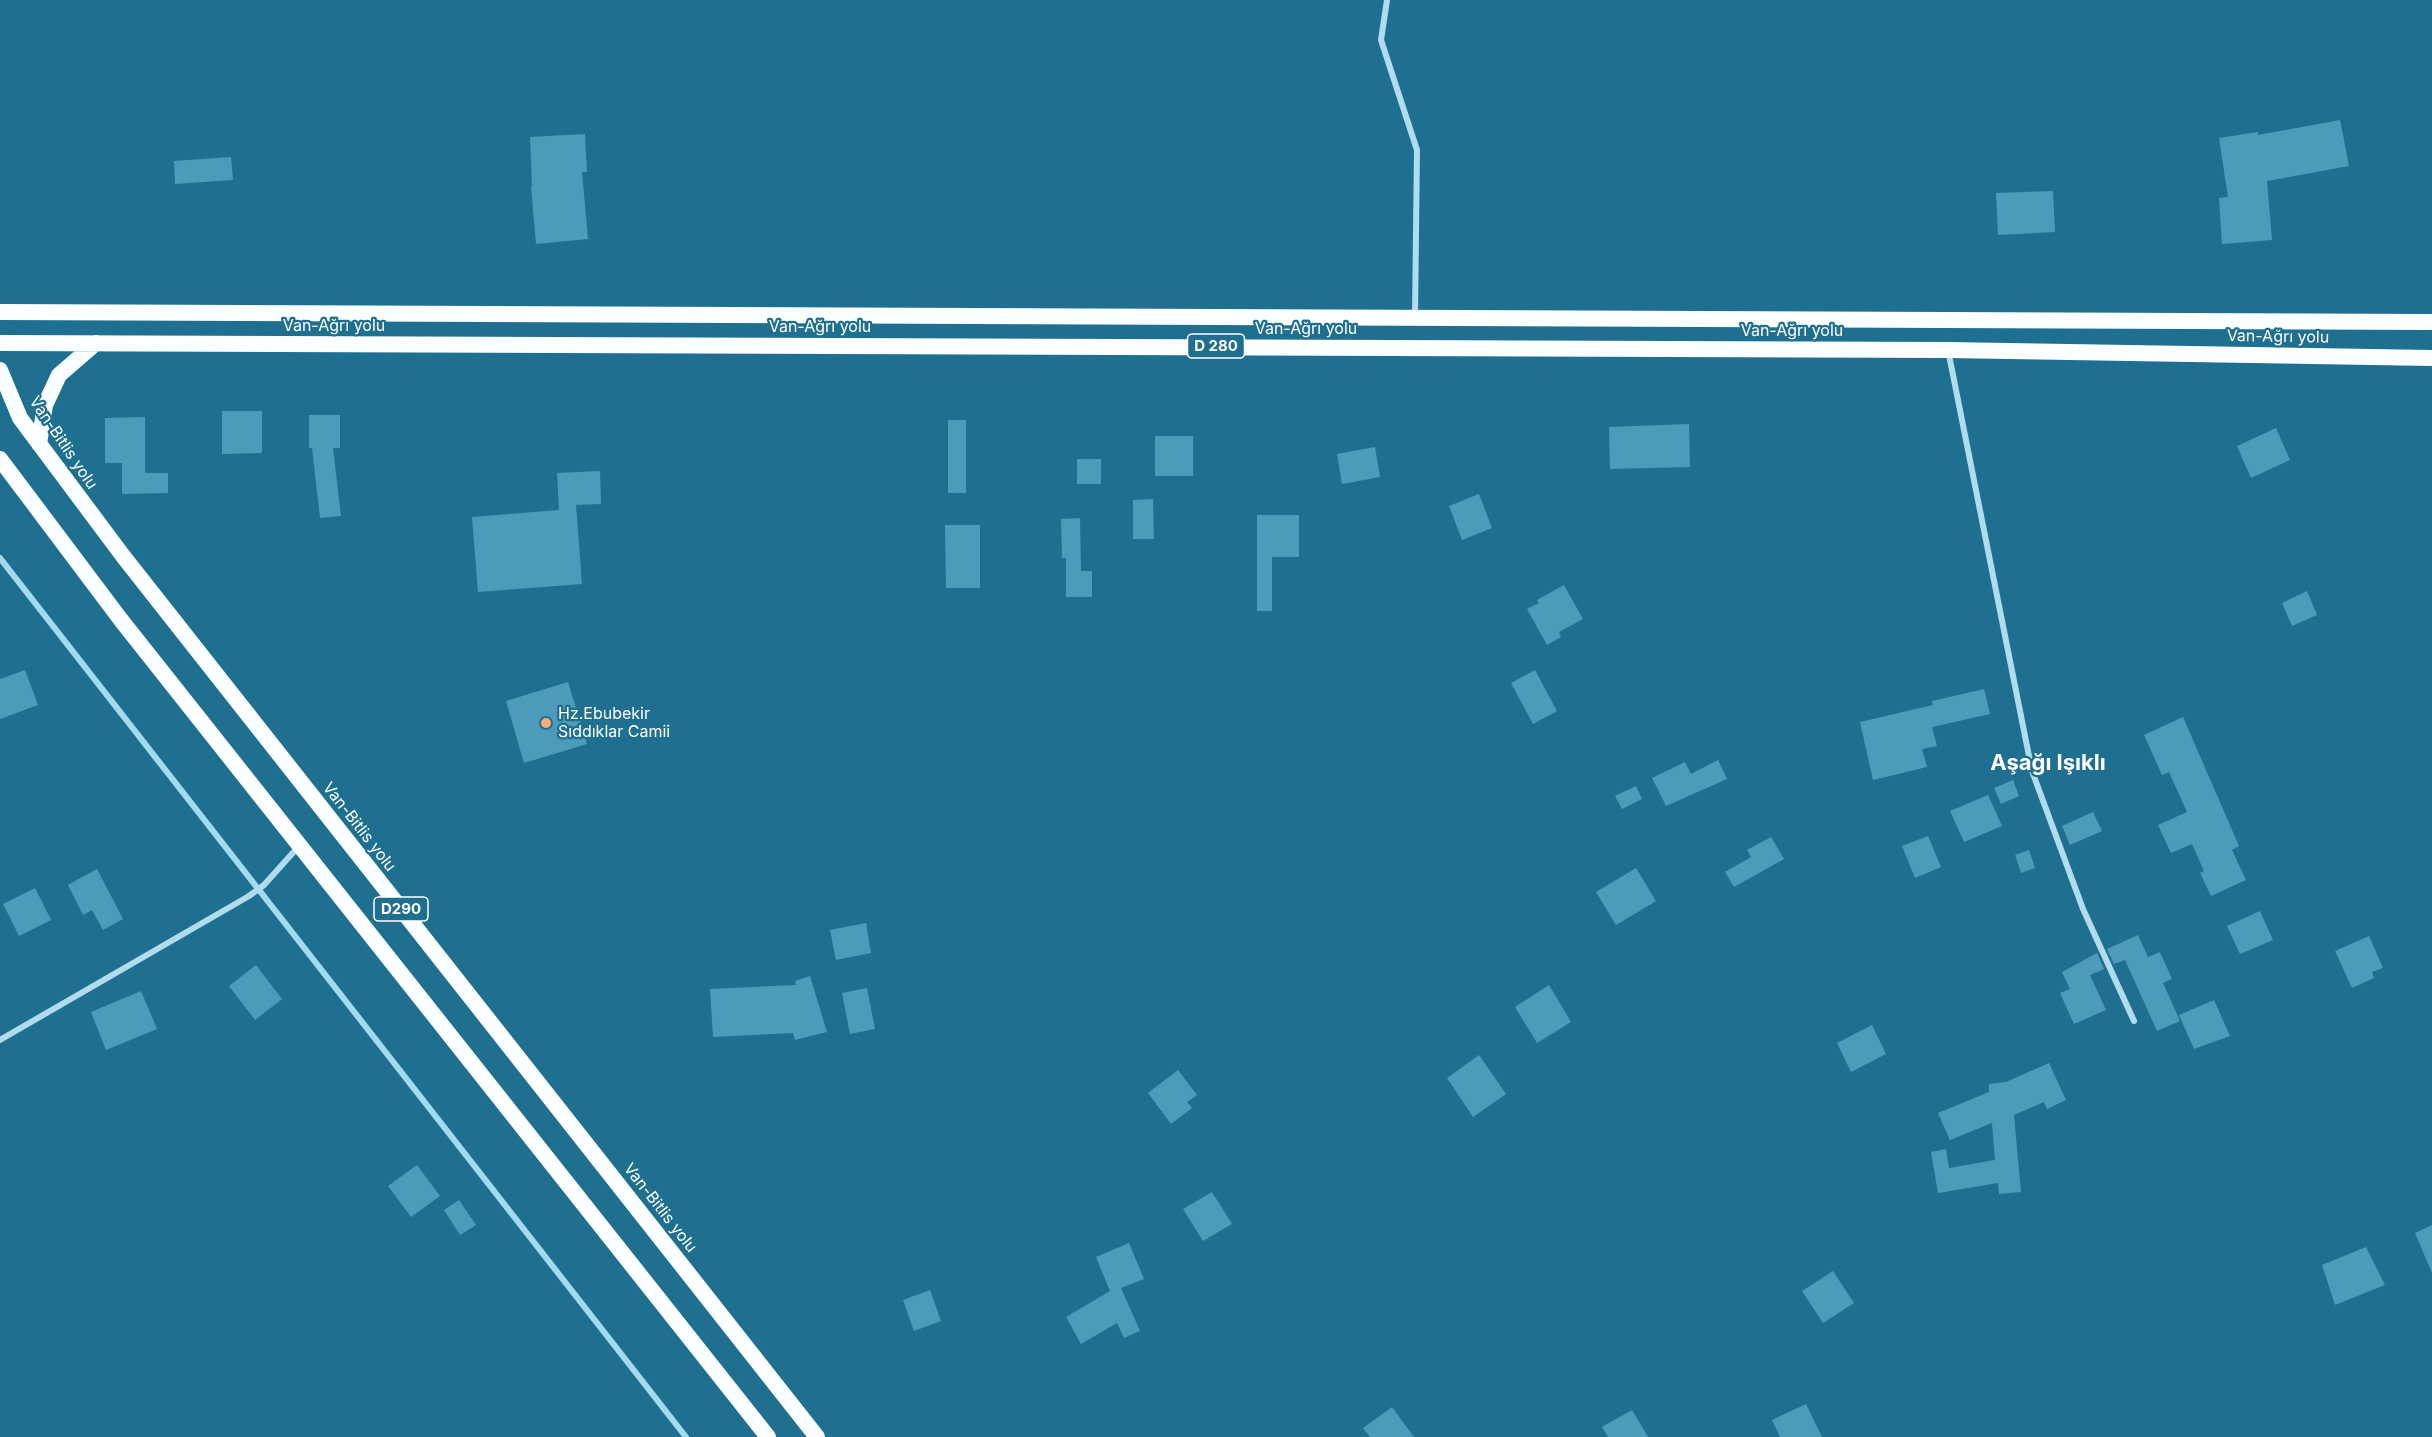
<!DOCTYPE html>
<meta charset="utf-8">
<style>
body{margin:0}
canvas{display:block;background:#1f7090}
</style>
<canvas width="2432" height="1437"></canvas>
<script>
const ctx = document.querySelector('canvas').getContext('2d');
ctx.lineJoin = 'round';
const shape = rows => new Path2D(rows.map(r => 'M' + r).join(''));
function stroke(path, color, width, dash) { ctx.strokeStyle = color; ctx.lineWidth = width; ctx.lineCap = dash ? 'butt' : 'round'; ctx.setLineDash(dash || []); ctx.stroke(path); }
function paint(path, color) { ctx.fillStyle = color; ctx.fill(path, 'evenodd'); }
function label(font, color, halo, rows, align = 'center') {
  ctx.font = font + ' Inter,sans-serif'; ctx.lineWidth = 4.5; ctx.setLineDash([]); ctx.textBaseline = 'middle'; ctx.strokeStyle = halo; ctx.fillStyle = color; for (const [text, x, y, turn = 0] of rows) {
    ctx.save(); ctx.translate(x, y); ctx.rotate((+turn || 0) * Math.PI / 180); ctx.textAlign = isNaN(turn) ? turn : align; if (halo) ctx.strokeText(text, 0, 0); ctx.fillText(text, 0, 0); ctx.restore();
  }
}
stroke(shape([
 [0,558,686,1437]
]), '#a3dbee', 6);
paint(shape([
 [2340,120,2349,166,2267,181,2272,240,2222,244,2219,198,2228,197,2219,138,2258,132,2258,135],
 [585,134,587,172,582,172,588,239,536,244,531,187,532,187,530,137],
 [231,157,233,180,175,184,174,161],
 [2053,191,2055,232,1998,235,1996,193],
 [222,411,262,411,262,453,222,454],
 [309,415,340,415,340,448,333,448,341,516,320,518,312,448,309,448],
 [145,417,145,473,168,473,168,493,122,494,122,463,105,463,105,418],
 [948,420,966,420,966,493,948,493],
 [1689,424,1690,467,1610,469,1609,427],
 [2276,428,2290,460,2251,478,2237,446],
 [1155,436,1193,436,1193,476,1155,476],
 [1375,447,1380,477,1342,484,1337,454],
 [1077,459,1101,459,1101,484,1077,484],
 [600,471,601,504,576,505,582,584,478,592,472,517,559,510,557,473],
 [1479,494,1492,528,1462,540,1449,506],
 [1153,499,1154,539,1133,539,1133,500],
 [1257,515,1299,515,1299,557,1272,557,1272,611,1257,611],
 [1080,518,1081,571,1092,571,1092,597,1066,597,1066,558,1062,558,1061,519],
 [945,525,980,525,980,588,946,588],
 [1564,585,1583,619,1559,632,1561,637,1547,645,1527,609,1539,603,1537,600],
 [2307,591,2317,615,2292,626,2282,603],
 [25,670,38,705,0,719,0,679],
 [1535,670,1557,711,1533,724,1511,683],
 [568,682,587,744,524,763,506,701],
 [1984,689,1990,714,1932,727,1937,746,1922,749,1927,767,1873,780,1860,722,1933,705,1932,701],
 [2183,717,2239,846,2232,850,2246,880,2211,896,2200,873,2204,871,2192,844,2171,853,2158,825,2187,812,2169,772,2162,775,2144,735],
 [1718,760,1727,779,1666,806,1652,778,1685,762,1691,774],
 [2013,780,2019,796,2001,804,1994,788],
 [1636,786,1642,799,1622,809,1615,796],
 [1988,795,2002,826,1964,842,1950,811],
 [2093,812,2102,831,2070,845,2062,826],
 [1928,836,1941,867,1915,878,1902,846],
 [1771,837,1784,859,1734,887,1725,872,1751,857,1747,850],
 [2029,850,2035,868,2021,873,2015,855],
 [1636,868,1656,901,1616,925,1596,892],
 [97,869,123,919,103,930,92,910,83,915,68,885],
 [35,888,51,920,19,936,3,904],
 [2260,911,2273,940,2240,954,2227,926],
 [866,923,871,953,836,960,830,930],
 [2138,935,2148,957,2160,952,2172,979,2163,983,2180,1021,2157,1031,2125,960,2114,964,2107,949],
 [2369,936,2383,968,2372,972,2374,978,2352,988,2335,951],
 [2097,953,2104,969,2090,975,2106,1010,2074,1024,2060,993,2070,989,2062,972],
 [256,965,282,999,255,1020,229,986],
 [810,976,827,1032,795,1040,793,1033,713,1037,710,989,796,985,795,981],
 [1549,985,1571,1022,1537,1043,1515,1007],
 [867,988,875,1029,850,1034,842,993],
 [141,991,157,1029,106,1050,91,1012],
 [2214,1000,2230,1036,2194,1049,2179,1015],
 [1872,1025,1886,1054,1851,1072,1837,1043],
 [1479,1055,1506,1094,1473,1117,1447,1078],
 [2049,1063,2066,1100,2047,1109,2044,1102,2014,1115,2021,1192,1999,1194,1998,1183,1938,1193,1931,1152,1946,1149,1949,1168,1995,1160,1992,1123,1950,1140,1938,1113,1989,1092,1989,1084,2006,1082],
 [1178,1070,1197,1095,1187,1102,1192,1108,1171,1124,1148,1093],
 [417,1165,440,1196,411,1217,388,1186],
 [1212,1192,1232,1224,1203,1241,1183,1209],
 [459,1200,476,1225,460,1235,444,1210],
 [2432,1225,2432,1273,2415,1233],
 [1129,1243,1144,1279,1121,1288,1140,1331,1124,1338,1117,1323,1081,1344,1066,1317,1110,1291,1096,1257],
 [2366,1247,2385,1285,2335,1305,2322,1265],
 [1833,1271,1854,1303,1823,1323,1802,1291],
 [930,1290,941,1321,914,1331,903,1300],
 [1806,1404,1822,1437,1780,1437,1772,1420],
 [1392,1407,1414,1437,1370,1437,1363,1428],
 [1632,1410,1648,1437,1608,1437,1602,1427]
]), '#4c9bb9');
stroke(shape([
 [1387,0,1381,40,1417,150,1415,316],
 [1948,350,2032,771,2083,909,2134,1021],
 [0,1040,249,896,264,885,299,846]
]), '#b0dced', 6);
stroke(shape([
 [0,312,2432,322],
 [0,343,1948,350,2432,358],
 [0,370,20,418,123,556,817,1437],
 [39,444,45,405,59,375,96,343],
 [0,459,121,620,768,1437]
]), '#fafeff', 16);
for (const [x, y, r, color] of [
 [546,723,6,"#fbac70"]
]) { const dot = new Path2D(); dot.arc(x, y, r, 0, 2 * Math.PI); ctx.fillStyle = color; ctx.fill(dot); stroke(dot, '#1f7090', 2); }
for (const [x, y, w] of [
 [1216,346,57],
 [401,909,54]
]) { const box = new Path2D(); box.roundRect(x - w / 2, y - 12, w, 24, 4.5); ctx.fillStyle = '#1f7090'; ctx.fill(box); stroke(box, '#fff', 1.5); }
label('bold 15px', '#fff', null, [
 ["D 280",1216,346],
 ["D290",401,909]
]);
label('16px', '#fff', '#1f7090', [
 ["Van-Ağrı yolu",334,326],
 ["Van-Ağrı yolu",820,327],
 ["Van-Ağrı yolu",1306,329],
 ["Van-Ağrı yolu",1792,331],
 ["Van-Ağrı yolu",2278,337,1],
 ["Van-Bitlis yolu",63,443,56],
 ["Van-Bitlis yolu",359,827,52],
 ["Van-Bitlis yolu",660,1208,52]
]);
label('16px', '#fff', '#1f7090', [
 ["Hz.Ebubekir",558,714],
 ["Sıddıklar Camii",558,732]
], 'left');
label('bold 22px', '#fff', '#1f7090', [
 ["Aşağı Işıklı",2048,763]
]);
</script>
